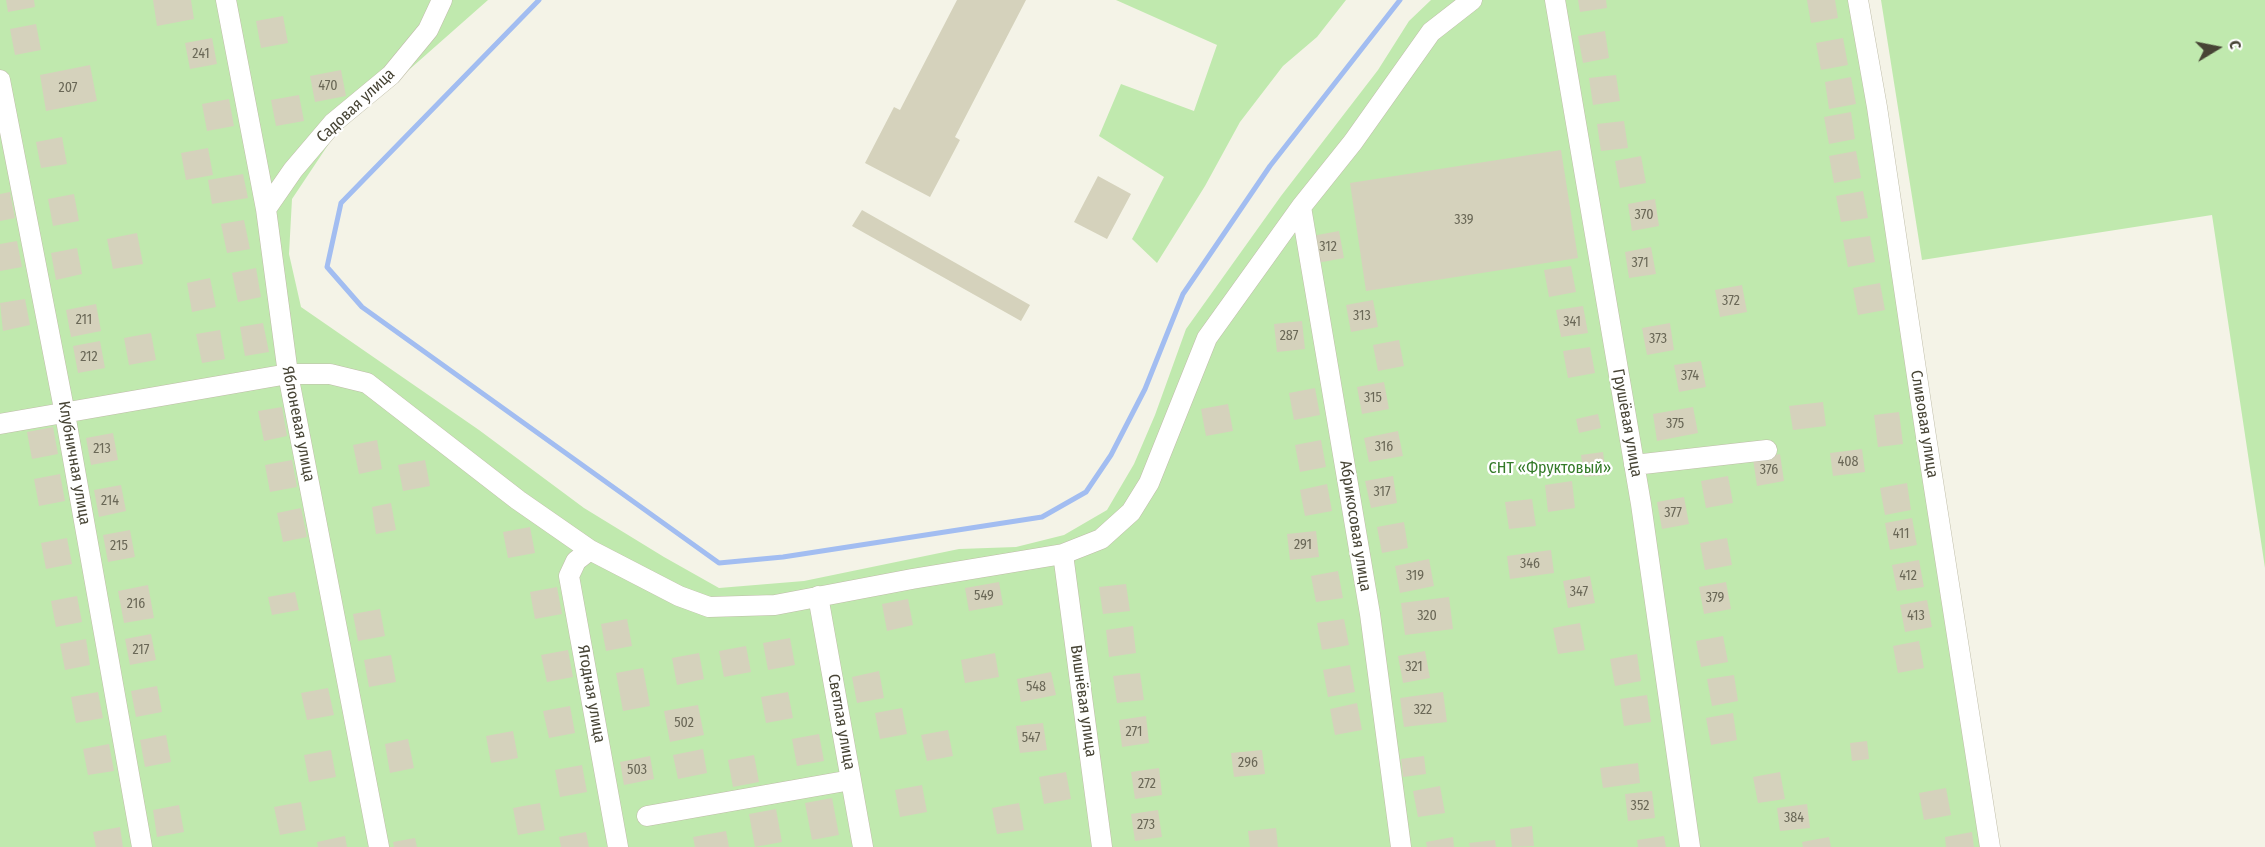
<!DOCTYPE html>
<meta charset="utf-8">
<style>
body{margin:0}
#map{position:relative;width:2265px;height:847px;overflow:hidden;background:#f4f3e7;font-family:"Fira Sans Condensed",sans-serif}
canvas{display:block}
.north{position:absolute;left:2187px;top:18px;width:60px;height:60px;-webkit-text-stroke:4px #fff;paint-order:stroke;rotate:80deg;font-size:16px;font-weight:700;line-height:24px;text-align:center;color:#474435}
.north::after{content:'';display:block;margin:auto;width:21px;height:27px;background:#474435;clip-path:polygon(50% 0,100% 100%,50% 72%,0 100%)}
</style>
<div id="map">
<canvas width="2265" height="847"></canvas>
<div class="north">С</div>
</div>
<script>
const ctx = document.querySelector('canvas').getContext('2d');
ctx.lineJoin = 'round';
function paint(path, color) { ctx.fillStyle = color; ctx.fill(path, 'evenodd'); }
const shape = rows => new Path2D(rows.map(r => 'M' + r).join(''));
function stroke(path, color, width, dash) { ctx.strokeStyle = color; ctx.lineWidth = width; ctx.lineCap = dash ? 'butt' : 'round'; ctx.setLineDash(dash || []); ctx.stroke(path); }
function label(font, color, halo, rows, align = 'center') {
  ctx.font = font + ' "Fira Sans Condensed",sans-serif'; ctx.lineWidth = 4.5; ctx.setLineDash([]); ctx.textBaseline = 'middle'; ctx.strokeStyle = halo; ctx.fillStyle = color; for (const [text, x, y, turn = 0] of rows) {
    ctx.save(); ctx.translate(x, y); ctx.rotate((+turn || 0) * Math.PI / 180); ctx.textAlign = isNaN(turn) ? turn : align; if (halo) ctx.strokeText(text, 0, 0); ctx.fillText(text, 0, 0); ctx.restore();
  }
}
paint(shape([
 [0,0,488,0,334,136,292,199,289,254,301,307,479,430,584,508,664,557,719,588,804,581,959,549,1016,547,1064,535,1107,510,1134,464,1155,415,1186,329,1281,196,1378,70,1409,21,1431,0,1868,0,1995,847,0,847],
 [1116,0,1346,0,1317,37,1283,66,1240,122,1205,186,1157,263,1132,239,1164,177,1099,136,1121,84,1194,111,1217,45],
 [1881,0,2265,0,2265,568,2212,215,1922,260]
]), '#c0e9ae');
stroke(shape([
 [539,0,341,203,327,267,362,307,719,563,783,557,1042,517,1086,492,1111,455,1145,389,1183,294,1270,166,1400,0]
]), '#a2bdf1', 5);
paint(shape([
 [6,0,34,0,35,7,8,12],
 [153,0,191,0,194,19,157,26],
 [957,0,1026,0,955,137,960,140,930,197,865,163,894,107,900,110],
 [1578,0,1606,0,1607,8,1580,12],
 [1807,0,1835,0,1838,18,1811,23],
 [283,16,288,43,261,48,256,21],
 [36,24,41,50,15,55,10,29],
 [1605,31,1609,58,1583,63,1578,36],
 [212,38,217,64,190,69,185,43],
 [1843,38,1848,65,1821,70,1816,43],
 [90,65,97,101,46,111,40,75],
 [341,70,346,96,315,102,310,76],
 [1616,75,1620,101,1593,105,1589,78],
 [1851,77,1856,104,1829,109,1825,82],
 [299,95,304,121,276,126,271,100],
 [229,99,234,126,207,131,202,104],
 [1851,112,1855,139,1829,144,1824,117],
 [1624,121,1628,148,1601,151,1597,124],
 [62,137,67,164,41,168,36,142],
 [208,148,213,175,186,180,181,153],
 [1561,150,1578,258,1366,291,1350,183],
 [1856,151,1861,178,1834,183,1829,156],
 [1641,156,1646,183,1620,188,1615,161],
 [243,174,248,198,212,204,208,180],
 [1098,176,1131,194,1107,239,1074,222],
 [1863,191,1868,218,1841,222,1836,196],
 [10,192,15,218,0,221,0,194],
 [74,194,79,221,53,226,48,199],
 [1655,199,1659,226,1632,231,1628,204],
 [862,210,1030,305,1021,321,852,226],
 [244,220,250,249,227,253,221,224],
 [1339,231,1344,258,1317,263,1312,236],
 [137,233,143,264,113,269,107,239],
 [1870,236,1875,262,1848,267,1843,240],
 [17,241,22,267,0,271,0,244],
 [1651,247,1656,274,1629,278,1625,252],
 [77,248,82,274,56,280,51,253],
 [1571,266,1576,292,1549,297,1544,270],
 [256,268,261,297,238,302,232,273],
 [210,278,216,307,192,312,187,283],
 [1880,283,1885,310,1858,315,1853,288],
 [1742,285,1747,312,1720,317,1715,290],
 [25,299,30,325,3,331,0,303],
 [1373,300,1378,327,1351,332,1346,305],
 [96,304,101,331,71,337,66,310],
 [1583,306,1588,333,1561,337,1556,310],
 [1302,321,1305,349,1277,352,1274,324],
 [263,323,269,352,245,356,240,327],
 [1670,323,1674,350,1647,355,1642,328],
 [220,330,225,359,202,363,196,334],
 [151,333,156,360,129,365,124,338],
 [1399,340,1404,366,1378,371,1373,345],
 [100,341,105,368,78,373,73,346],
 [1590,347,1595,373,1568,378,1563,351],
 [1701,361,1706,387,1679,392,1674,365],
 [1384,382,1389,409,1362,414,1357,387],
 [1315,388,1320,415,1294,420,1289,393],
 [1823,402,1826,426,1793,430,1789,406],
 [1228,404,1233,431,1206,436,1201,409],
 [282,407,287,436,264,441,258,411],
 [1693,407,1698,433,1657,441,1653,414],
 [1899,412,1903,444,1878,447,1874,415],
 [1598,414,1601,428,1579,433,1576,419],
 [53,427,58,454,32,459,27,432],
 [1398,431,1403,456,1369,462,1364,438],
 [113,433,118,460,91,465,86,438],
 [377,440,382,469,359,474,353,445],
 [1321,440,1326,467,1300,472,1295,445],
 [1862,449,1865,472,1833,476,1830,453],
 [1603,452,1606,475,1584,477,1581,455],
 [1780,454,1784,481,1757,486,1753,459],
 [292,460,297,487,270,492,265,465],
 [425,460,430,486,403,491,398,465],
 [60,474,65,501,39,506,34,479],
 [1393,476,1397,503,1371,508,1365,481],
 [1728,476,1733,503,1706,508,1701,481],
 [1572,481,1575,508,1548,512,1545,485],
 [1907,483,1911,510,1885,515,1880,488],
 [1327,484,1332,511,1305,516,1300,490],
 [121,485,126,511,99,517,94,490],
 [1684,497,1689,524,1662,529,1657,502],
 [1532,499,1536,526,1509,529,1505,502],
 [391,503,396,530,376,534,372,507],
 [301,508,307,537,283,542,277,513],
 [1912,518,1917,545,1890,550,1885,523],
 [1404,522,1408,548,1382,553,1377,527],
 [530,527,535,553,508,558,503,532],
 [130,530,135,557,108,562,103,535],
 [1316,531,1319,557,1290,560,1287,534],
 [67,538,72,564,46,569,41,543],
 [1727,538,1732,565,1705,570,1700,543],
 [1551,550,1554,573,1510,579,1507,556],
 [1429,559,1434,586,1400,593,1395,566],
 [1919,560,1924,587,1897,591,1892,565],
 [1338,571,1343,598,1316,602,1311,576],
 [1590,576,1595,603,1568,608,1563,581],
 [999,582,1003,605,969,611,965,588],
 [1726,582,1731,609,1704,614,1699,587],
 [1126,584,1130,611,1103,614,1099,587],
 [148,585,154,618,124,623,118,591],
 [557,587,562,614,535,619,530,592],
 [295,592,299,610,272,615,268,597],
 [77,596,82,622,56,627,51,601],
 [1449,597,1453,629,1405,635,1401,603],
 [908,599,913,625,887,631,882,604],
 [1927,600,1932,627,1905,632,1900,605],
 [380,609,385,636,358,641,353,614],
 [627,619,632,646,606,651,601,624],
 [1344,619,1349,645,1322,650,1317,623],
 [1580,623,1585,650,1558,654,1553,628],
 [1133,626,1136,653,1109,657,1106,630],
 [151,634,156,660,130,665,125,639],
 [1723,636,1728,662,1701,667,1696,641],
 [790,638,795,665,768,670,763,643],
 [86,639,90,665,65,670,60,644],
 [1919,641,1924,668,1898,673,1893,646],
 [746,646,751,672,724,677,719,651],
 [568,650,573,677,547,682,541,655],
 [1425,651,1430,678,1403,683,1398,656],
 [699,653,704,679,677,685,672,658],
 [995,653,999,677,965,683,961,660],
 [1637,654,1641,681,1615,686,1610,659],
 [391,655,396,682,369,687,364,660],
 [1350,665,1355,692,1328,697,1323,670],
 [643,668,650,706,623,711,616,673],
 [879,671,884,698,857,703,852,677],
 [1051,672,1056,695,1021,702,1017,679],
 [1140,673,1144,700,1117,703,1113,676],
 [1734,675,1738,701,1712,706,1707,679],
 [157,686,162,712,136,717,131,691],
 [328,688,334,715,307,720,301,693],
 [98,692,103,718,76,723,71,697],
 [788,692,793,718,766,723,761,697],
 [1443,692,1447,722,1404,727,1400,698],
 [1647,695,1651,722,1624,726,1620,699],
 [1357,703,1362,730,1335,735,1330,709],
 [698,705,704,735,670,742,664,711],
 [570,706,575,733,549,738,543,711],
 [902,708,907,734,880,739,875,713],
 [1733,713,1737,740,1711,745,1706,718],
 [1146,716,1149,743,1122,747,1119,720],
 [1043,723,1047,750,1020,753,1016,726],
 [948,730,953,756,927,761,921,735],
 [513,731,518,758,491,763,486,736],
 [819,734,824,761,797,766,792,739],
 [166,735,171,762,145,767,140,740],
 [408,739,414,768,390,773,385,744],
 [1867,741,1869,759,1852,761,1850,743],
 [109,744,114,771,88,775,83,749],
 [703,749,707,773,678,779,673,755],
 [331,750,336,777,309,782,304,755],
 [1262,750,1265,774,1234,777,1231,753],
 [754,755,759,782,733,787,728,760],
 [650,756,654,779,624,785,620,762],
 [1424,756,1426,774,1403,777,1401,759],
 [1638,763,1640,783,1603,788,1600,768],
 [582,765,587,792,560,797,555,770],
 [1159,768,1162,795,1135,799,1131,772],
 [1066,772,1071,799,1044,804,1039,777],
 [1780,772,1785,799,1758,803,1753,777],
 [922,785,927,812,900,817,895,790],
 [1440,786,1445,813,1418,817,1413,791],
 [1946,788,1951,815,1924,820,1919,793],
 [1652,791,1655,818,1628,821,1625,794],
 [832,798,839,835,812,840,805,803],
 [301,802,306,830,280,835,274,807],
 [540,803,545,830,518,835,513,808],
 [1019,803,1024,830,997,834,992,808],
 [1807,804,1810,828,1780,831,1777,808],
 [179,805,184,832,157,837,153,810],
 [776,809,782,842,755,847,749,814],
 [1158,810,1162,837,1135,841,1131,814],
 [1532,826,1534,846,1512,847,1510,829],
 [120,827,123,847,96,847,93,832],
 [1276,828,1278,847,1250,847,1248,831],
 [726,831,729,847,695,847,693,837],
 [586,832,589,847,561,847,559,837],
 [1972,832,1974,847,1946,847,1945,837],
 [345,836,347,847,318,847,317,842],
 [1664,836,1666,847,1638,847,1637,840],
 [1453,837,1454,847,1427,847,1426,842],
 [1829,837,1831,847,1803,847,1802,842],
 [415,838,417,847,394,847,393,842],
 [1495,840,1496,847,1470,847,1469,843]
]), '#d5d2bc');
const minor = shape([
 [226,0,266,209,288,374,379,847],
 [1555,0,1641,504,1690,847],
 [1858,0,1877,107,1925,430,1990,847],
 [0,80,65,414,142,847],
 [1301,207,1370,614,1401,847],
 [266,209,293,170,333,123,391,75,428,30,442,0],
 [0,424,288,374,330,374,367,383,518,500,590,550,679,596,709,607,775,605,912,579,1063,554,1101,539,1131,512,1149,483,1207,338,1301,207,1353,142,1431,32,1472,0],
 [1634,465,1767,450],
 [590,550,576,561,569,576,618,847],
 [1063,554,1102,847],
 [818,596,863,847],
 [647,816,851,780]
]);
stroke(minor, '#bfbda9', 21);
stroke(minor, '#fff', 20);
label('14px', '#6a6857', null, [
 ["241",201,54],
 ["470",328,86],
 ["207",68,88],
 ["370",1644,215],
 ["339",1464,220],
 ["312",1328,247],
 ["371",1640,263],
 ["372",1731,301],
 ["313",1362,316],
 ["211",84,320],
 ["341",1572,322],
 ["287",1289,336],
 ["373",1658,339],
 ["212",89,357],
 ["374",1690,376],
 ["315",1373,398],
 ["375",1675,424],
 ["316",1384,447],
 ["213",102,449],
 ["408",1848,462],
 ["376",1769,470],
 ["317",1382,492],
 ["214",110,501],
 ["377",1673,513],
 ["411",1901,534],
 ["291",1303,545],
 ["215",119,546],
 ["346",1530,564],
 ["319",1415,576],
 ["412",1908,576],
 ["347",1579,592],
 ["549",984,596],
 ["379",1715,598],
 ["216",136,604],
 ["320",1427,616],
 ["413",1916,616],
 ["217",141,650],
 ["321",1414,667],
 ["548",1036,687],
 ["322",1423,710],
 ["502",684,723],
 ["271",1134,732],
 ["547",1031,738],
 ["296",1248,763],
 ["503",637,770],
 ["272",1147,784],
 ["352",1640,806],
 ["384",1794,818],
 ["273",1146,825]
]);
label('16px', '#474435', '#fff', [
 ["Садовая улица",356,106,-43],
 ["Грушёвая улица",1627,423,80],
 ["Яблоневая улица",298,424,79],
 ["Сливовая улица",1924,424,81],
 ["Клубничная улица",74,463,80],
 ["Абрикосовая улица",1355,526,81],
 ["Ягодная улица",591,694,80],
 ["Вишнёвая улица",1083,701,82],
 ["Светлая улица",841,722,80]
]);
label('16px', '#337a27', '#fff', [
 ["СНТ «Фруктовый»",1550,469]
]);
</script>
